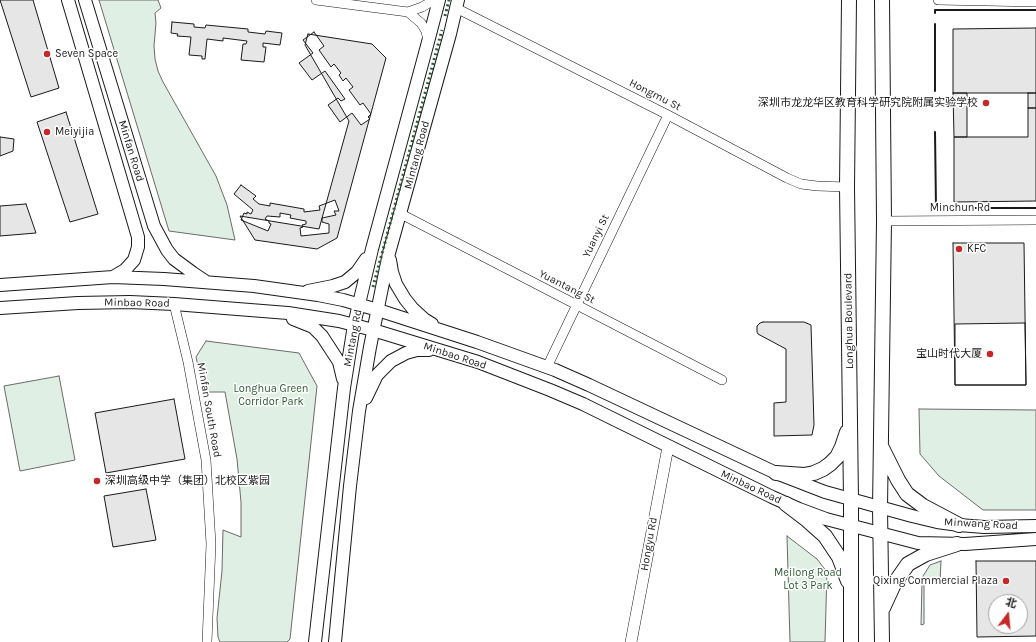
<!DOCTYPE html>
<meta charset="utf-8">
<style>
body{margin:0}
#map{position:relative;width:1036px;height:642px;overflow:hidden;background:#fff;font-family:Karla,"Noto Sans SC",sans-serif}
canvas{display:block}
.north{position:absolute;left:988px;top:594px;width:40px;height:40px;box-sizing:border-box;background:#fff;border:1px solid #a3a3a3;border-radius:50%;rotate:16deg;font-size:11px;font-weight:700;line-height:16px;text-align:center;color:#1a1a1a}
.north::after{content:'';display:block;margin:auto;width:14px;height:18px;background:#c62828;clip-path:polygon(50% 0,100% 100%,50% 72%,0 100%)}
</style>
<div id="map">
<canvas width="1036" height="642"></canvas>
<div class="north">北</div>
</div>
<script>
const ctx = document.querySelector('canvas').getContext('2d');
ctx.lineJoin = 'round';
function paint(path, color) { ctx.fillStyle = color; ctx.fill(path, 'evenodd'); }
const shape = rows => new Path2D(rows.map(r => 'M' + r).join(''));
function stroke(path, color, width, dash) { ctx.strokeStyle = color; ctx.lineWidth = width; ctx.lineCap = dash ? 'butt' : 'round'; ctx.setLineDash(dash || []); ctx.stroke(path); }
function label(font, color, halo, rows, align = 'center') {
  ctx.font = font + ' Karla,"Noto Sans SC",sans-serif'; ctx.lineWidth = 3; ctx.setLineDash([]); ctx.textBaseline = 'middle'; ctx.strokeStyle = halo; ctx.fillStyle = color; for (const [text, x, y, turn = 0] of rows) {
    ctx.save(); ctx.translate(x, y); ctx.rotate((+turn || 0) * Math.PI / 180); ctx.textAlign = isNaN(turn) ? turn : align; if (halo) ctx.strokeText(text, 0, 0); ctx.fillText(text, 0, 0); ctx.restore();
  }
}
const green = shape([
 [99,0,158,0,161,8,155,13,156,23,154,46,155,59,158,71,163,82,216,176,227,205,235,240,169,231,99,0],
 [206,341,299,353,317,386,290,639,287,642,220,642,218,637,217,618,222,571,223,530,241,537,241,502,237,459,225,392,204,392,196,357,206,341],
 [59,376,75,460,20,471,4,386,59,376],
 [919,409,1036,410,1036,510,983,510,939,476,920,454,919,409],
 [787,536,817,559,827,572,825,642,790,642,787,536],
 [941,561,940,582,924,582,924,624,921,625,922,582,923,576,930,565,941,561]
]);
paint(green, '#e0efe3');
stroke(green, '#6a6a6a', 1);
const building = shape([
 [0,0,33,0,59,88,31,97,0,0],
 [172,22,194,24,194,27,205,28,206,25,248,29,248,32,265,34,266,31,282,33,280,45,263,43,263,47,266,47,264,62,241,60,243,44,246,44,247,41,223,38,223,41,207,39,205,59,202,59,202,56,189,55,191,37,177,36,178,34,171,33,172,22],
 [1036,28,1036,93,953,93,953,29,1036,28],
 [314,32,324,46,319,50,331,67,334,64,341,73,339,75,343,81,346,78,353,87,349,90,360,105,363,103,371,114,368,117,370,119,361,125,352,113,340,122,328,105,338,98,341,101,345,99,325,71,312,80,299,63,313,53,303,40,314,32],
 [308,34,372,44,386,58,337,238,317,249,255,240,240,216,319,229,349,121,305,45,308,34],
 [953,93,967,93,967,137,954,137,953,93],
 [1028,93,1036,93,1036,108,1028,108,1028,93],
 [1028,108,1036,108,1036,201,954,202,954,137,1028,137,1028,108],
 [66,112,98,214,70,222,37,122,66,112],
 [0,137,14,139,13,151,0,156,0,137],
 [241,185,256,196,253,199,259,204,270,206,270,203,304,209,304,212,320,210,319,206,335,200,339,211,334,211,336,215,322,218,322,222,329,224,329,233,301,236,300,228,303,227,302,225,306,224,306,221,290,218,291,215,280,213,280,217,267,216,265,219,269,221,269,223,271,224,268,231,241,220,244,213,247,214,247,212,251,214,253,210,234,194,241,185],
 [26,204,36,233,0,236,0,206,26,204],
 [953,243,1024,243,1026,385,955,385,953,243],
 [763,322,804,322,811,325,814,425,812,435,774,436,774,403,786,402,786,349,758,334,757,332,757,326,760,323,763,322],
 [1025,323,1026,385,955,385,955,324,1025,323],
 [174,399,185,459,106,473,95,413,174,399],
 [146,489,156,540,113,547,104,496,146,489],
 [976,561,1036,561,1036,636,977,637,976,561],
 [996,602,1020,602,1020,626,996,626,996,602]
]);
paint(building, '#e6e6e6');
stroke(building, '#1a1a1a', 1);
const minor = shape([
 [316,0,408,12,422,7,434,0],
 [938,0,1036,2],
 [456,8,668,115,787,178,801,184,817,186,847,187],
 [408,12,421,23,426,31,428,41],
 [401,214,722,380],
 [884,221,1036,220],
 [174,304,188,362,206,460,211,544,207,642],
 [547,367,668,115]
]);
const tertiary = shape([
 [631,642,668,447]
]);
const secondary = shape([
 [68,0,138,237,138,247,134,260,125,270,113,277],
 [85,0,154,226,167,250,174,259,193,273,205,281],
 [390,260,392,272,396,284,405,299,413,309,424,319,432,324],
 [0,285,113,277,164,279,254,286,318,295,343,300,378,310,477,342,555,370,589,385,776,473,825,492,912,516,937,522,959,525,984,527,1036,526],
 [308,291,333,286,345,282,357,272,366,259],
 [0,308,78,303,130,302,174,304,288,313,339,321,373,330,478,362,550,390,583,404,772,497,799,509,826,519,918,543,965,544,1036,539],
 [293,319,313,327,322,336,339,362,343,379],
 [366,398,377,375,391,361,406,353,417,350,429,350],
 [315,642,344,388,354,325,372,249,428,42,439,0],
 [335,642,350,486,359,411,370,347,389,253,450,34,458,0]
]);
const primary = shape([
 [849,0,847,187,851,500,851,642],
 [882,448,898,480,907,494,923,506,959,525],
 [776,473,804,475,814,473,823,469,830,464,837,457,842,447,847,432],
 [786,504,807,520,825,536,839,557,848,581],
 [883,608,894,584,908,564,926,554,957,544],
 [882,642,880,508,884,221,882,0]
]);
stroke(minor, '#1a1a1a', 10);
stroke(tertiary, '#1a1a1a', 12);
stroke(secondary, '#1a1a1a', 14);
stroke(primary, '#1a1a1a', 16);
stroke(minor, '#fff', 9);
stroke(tertiary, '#fff', 11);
stroke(secondary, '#fff', 12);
stroke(primary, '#fff', 14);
stroke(shape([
 [445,16,449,0],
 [373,287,442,30]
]), '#2b5a34', 3, [2, 3]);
stroke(shape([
 [935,13,935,10,1036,10],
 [935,24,935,91],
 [935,132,936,208,1036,208]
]), '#1a1a1a', 2);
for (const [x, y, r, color] of [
 [47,54,4,"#c62828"],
 [986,103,4,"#c62828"],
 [47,132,4,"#c62828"],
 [959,249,4,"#c62828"],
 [990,354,4,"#c62828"],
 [97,481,4,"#c62828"],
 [1006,581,4,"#c62828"]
]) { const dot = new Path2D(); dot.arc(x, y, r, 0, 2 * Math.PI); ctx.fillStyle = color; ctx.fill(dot); stroke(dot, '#fff', 1.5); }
label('11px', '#1a1a1a', '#fff', [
 ["Seven Space",55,54],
 ["深圳市龙龙华区教育科学研究院附属实验学校",978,103,"right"],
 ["Meiyijia",55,132],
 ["KFC",967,249],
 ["宝山时代大厦",982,354,"right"],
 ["深圳高级中学（集团）北校区紫园",105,481],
 ["Qixing Commercial Plaza",998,581,"right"]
], 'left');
label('11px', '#1a1a1a', '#fff', [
 ["Hongmu St",655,95,27],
 ["Minfan Road",131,151,73],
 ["Mintang Road",417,155,-75],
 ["Minchun Rd",960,208],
 ["Yuanyi St",596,236,-64],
 ["Yuantang St",567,287,27],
 ["Minbao Road",137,303,1],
 ["Longhua Boulevard",849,321,-91],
 ["Mintang Rd",353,338,-79],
 ["Minbao Road",455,356,18],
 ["Minfan South Road",209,410,80],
 ["Minbao Road",751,487,25],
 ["Minwang Road",981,524,3],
 ["Hongyu Rd",649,544,-80]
]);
label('11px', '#2b5a34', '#fff', [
 ["Longhua Green",271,389],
 ["Corridor Park",271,402],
 ["Meilong Road",808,573],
 ["Lot 3 Park",808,586]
]);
</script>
